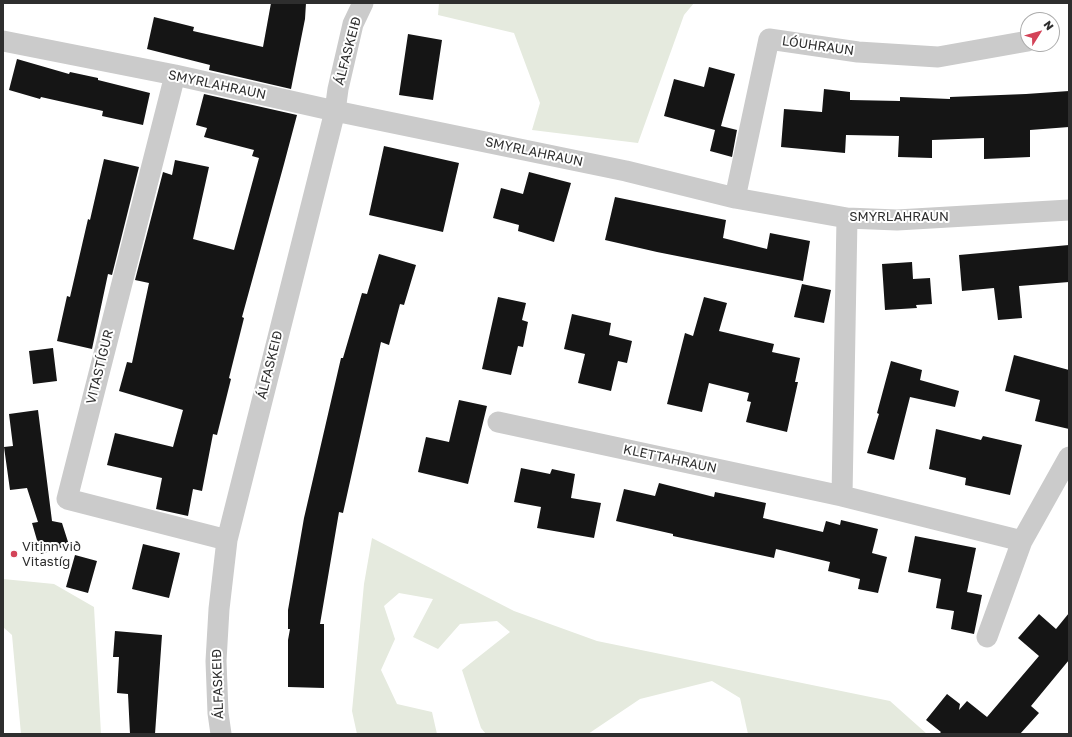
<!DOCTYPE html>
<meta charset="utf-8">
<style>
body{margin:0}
#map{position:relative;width:1072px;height:737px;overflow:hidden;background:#fff;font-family:"Golos Text",sans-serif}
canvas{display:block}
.frame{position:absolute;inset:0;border:4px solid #2e2e2e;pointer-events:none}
.north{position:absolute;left:1020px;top:12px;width:40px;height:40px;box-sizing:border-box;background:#fff;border:1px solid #ababab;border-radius:50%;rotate:53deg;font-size:11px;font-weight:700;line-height:16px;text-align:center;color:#2e2e2e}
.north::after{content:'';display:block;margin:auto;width:14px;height:18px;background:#d34358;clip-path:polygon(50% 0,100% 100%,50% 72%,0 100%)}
</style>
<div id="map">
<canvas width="1072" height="737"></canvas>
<div class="frame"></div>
<div class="north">N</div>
</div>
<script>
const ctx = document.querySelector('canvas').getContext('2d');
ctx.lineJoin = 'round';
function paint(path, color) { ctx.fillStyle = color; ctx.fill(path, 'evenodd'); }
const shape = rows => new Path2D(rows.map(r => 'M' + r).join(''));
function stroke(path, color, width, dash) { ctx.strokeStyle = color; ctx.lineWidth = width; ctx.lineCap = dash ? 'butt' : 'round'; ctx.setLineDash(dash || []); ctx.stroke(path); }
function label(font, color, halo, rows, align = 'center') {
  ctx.font = font + ' "Golos Text",sans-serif'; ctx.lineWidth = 4; ctx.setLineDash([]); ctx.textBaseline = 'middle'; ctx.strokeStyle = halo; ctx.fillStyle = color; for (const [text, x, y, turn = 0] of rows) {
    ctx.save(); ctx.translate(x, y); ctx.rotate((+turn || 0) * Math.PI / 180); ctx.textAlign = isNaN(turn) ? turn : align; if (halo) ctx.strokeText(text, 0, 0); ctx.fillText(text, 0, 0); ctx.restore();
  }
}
paint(shape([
 [439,3,694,3,684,15,638,143,532,130,540,103,514,33,438,15],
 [372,538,514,611,597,641,890,701,927,734,748,734,740,698,712,681,640,699,588,734,486,734,481,728,462,670,510,632,497,621,460,624,438,649,413,637,433,599,399,593,384,606,395,639,381,670,397,704,432,712,437,734,357,734,352,711,364,584],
 [3,579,54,584,94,607,101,734,21,734,12,635,3,627]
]), '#e5eade');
paint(shape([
 [271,3,306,3,305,19,291,89,209,70,210,65,147,49,154,17,194,27,193,31,263,47],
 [408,34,442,40,433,100,399,95],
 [17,59,69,74,70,72,98,78,98,80,150,93,143,125,102,116,103,111,41,97,40,99,9,90],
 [709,67,735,74,721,126,737,130,732,157,710,151,715,130,664,116,674,79,704,87],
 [824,89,850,92,850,100,900,101,900,97,950,99,950,97,1026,94,1069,91,1069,127,1030,130,1030,157,984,159,984,138,932,140,932,158,898,157,899,136,846,135,845,153,781,147,784,109,822,112],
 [204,94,297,115,284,164,242,317,244,318,229,378,231,379,217,435,213,434,202,491,193,489,188,516,156,509,162,478,107,465,115,433,173,447,183,410,119,391,127,362,132,363,149,283,135,280,163,172,172,175,175,160,209,167,193,239,234,250,259,158,252,156,254,150,204,137,207,128,196,125],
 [384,146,459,163,443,232,369,215],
 [104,159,139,167,112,275,108,274,92,349,57,341,67,296,70,297,88,219,90,220],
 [529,172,571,183,554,242,518,231,519,225,493,218,501,188,523,194],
 [615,197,726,220,723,238,767,249,770,233,810,241,803,281,657,252,605,240],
 [1069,245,1069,282,1019,286,1022,318,998,320,994,288,962,291,959,255],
 [379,254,416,265,404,305,400,304,389,345,381,342,343,513,339,512,320,624,324,624,324,688,288,687,288,640,290,629,288,629,288,610,304,518,341,358,343,358,362,293,367,294],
 [912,262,913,279,930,278,932,304,916,305,917,308,885,310,882,264],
 [802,284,831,290,824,323,794,317],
 [498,297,526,303,522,320,528,322,523,347,518,346,511,375,482,369],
 [704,297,727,303,719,331,774,344,772,352,800,358,795,382,798,382,787,432,746,422,751,402,747,401,749,393,709,383,702,412,667,404,685,333,693,336],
 [572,314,611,323,609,335,632,341,627,363,618,361,611,391,578,383,585,354,564,349],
 [53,348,57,381,33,384,29,351],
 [1014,355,1069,370,1069,429,1035,421,1040,400,1005,391],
 [891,361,922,370,920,380,959,391,955,407,910,397,894,460,867,453,879,414,877,413],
 [459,400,487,406,468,484,418,472,426,437,449,442],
 [38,410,52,521,62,523,69,545,41,554,32,523,38,522,27,488,10,490,4,447,13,446,9,414],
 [936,429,981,440,983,436,1022,445,1010,495,965,485,966,478,929,469],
 [521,468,550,474,552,469,575,474,571,498,601,503,594,538,537,528,541,507,514,502],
 [659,483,714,497,715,492,766,503,763,518,823,532,826,521,840,525,841,520,878,529,872,553,887,557,878,593,858,589,860,579,828,571,830,562,776,549,774,558,673,536,673,534,616,521,624,489,655,496],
 [915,536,976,548,967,592,982,595,974,634,951,629,954,611,936,608,941,579,908,572],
 [143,544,180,553,169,598,132,589],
 [75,555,97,561,88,593,66,587],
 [1069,613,1069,660,1031,706,1039,713,1020,734,939,734,941,732,926,720,947,694,960,704,959,710,967,701,987,717,1039,656,1018,638,1039,614,1056,629],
 [115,631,162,635,155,734,130,734,128,694,117,693,119,657,113,657]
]), '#151515');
stroke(shape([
 [3,41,175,75,335,111,626,171,735,198,847,218,897,220,1069,210],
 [175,75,67,499,227,540],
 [735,198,769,39,858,52,938,57,1028,41],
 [498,422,842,496,847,218],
 [842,496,1022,541],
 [987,637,1022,541,1069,457],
 [221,734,218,713,216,661,219,609,227,540,335,111,338,89,353,24,363,3]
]), '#cbcbcb', 21);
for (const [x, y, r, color] of [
 [14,554,4,"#d34358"]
]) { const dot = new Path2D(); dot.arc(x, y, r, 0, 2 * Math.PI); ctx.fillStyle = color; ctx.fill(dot); stroke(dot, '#fff', 1.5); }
label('13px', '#2e2e2e', '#fff', [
 ["LÓUHRAUN",818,46,8],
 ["ÁLFASKEIÐ",348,51,-75],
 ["SMYRLAHRAUN",217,85,12],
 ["SMYRLAHRAUN",534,152,12],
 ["SMYRLAHRAUN",899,217],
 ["ÁLFASKEIÐ",270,365,-76],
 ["VITASTÍGUR",100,367,-76],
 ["KLETTAHRAUN",670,459,12],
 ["ÁLFASKEIÐ",218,684,-92]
]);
label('13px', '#2e2e2e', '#fff', [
 ["Vitinn við",22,547],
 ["Vitastíg",22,562]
], 'left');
</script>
